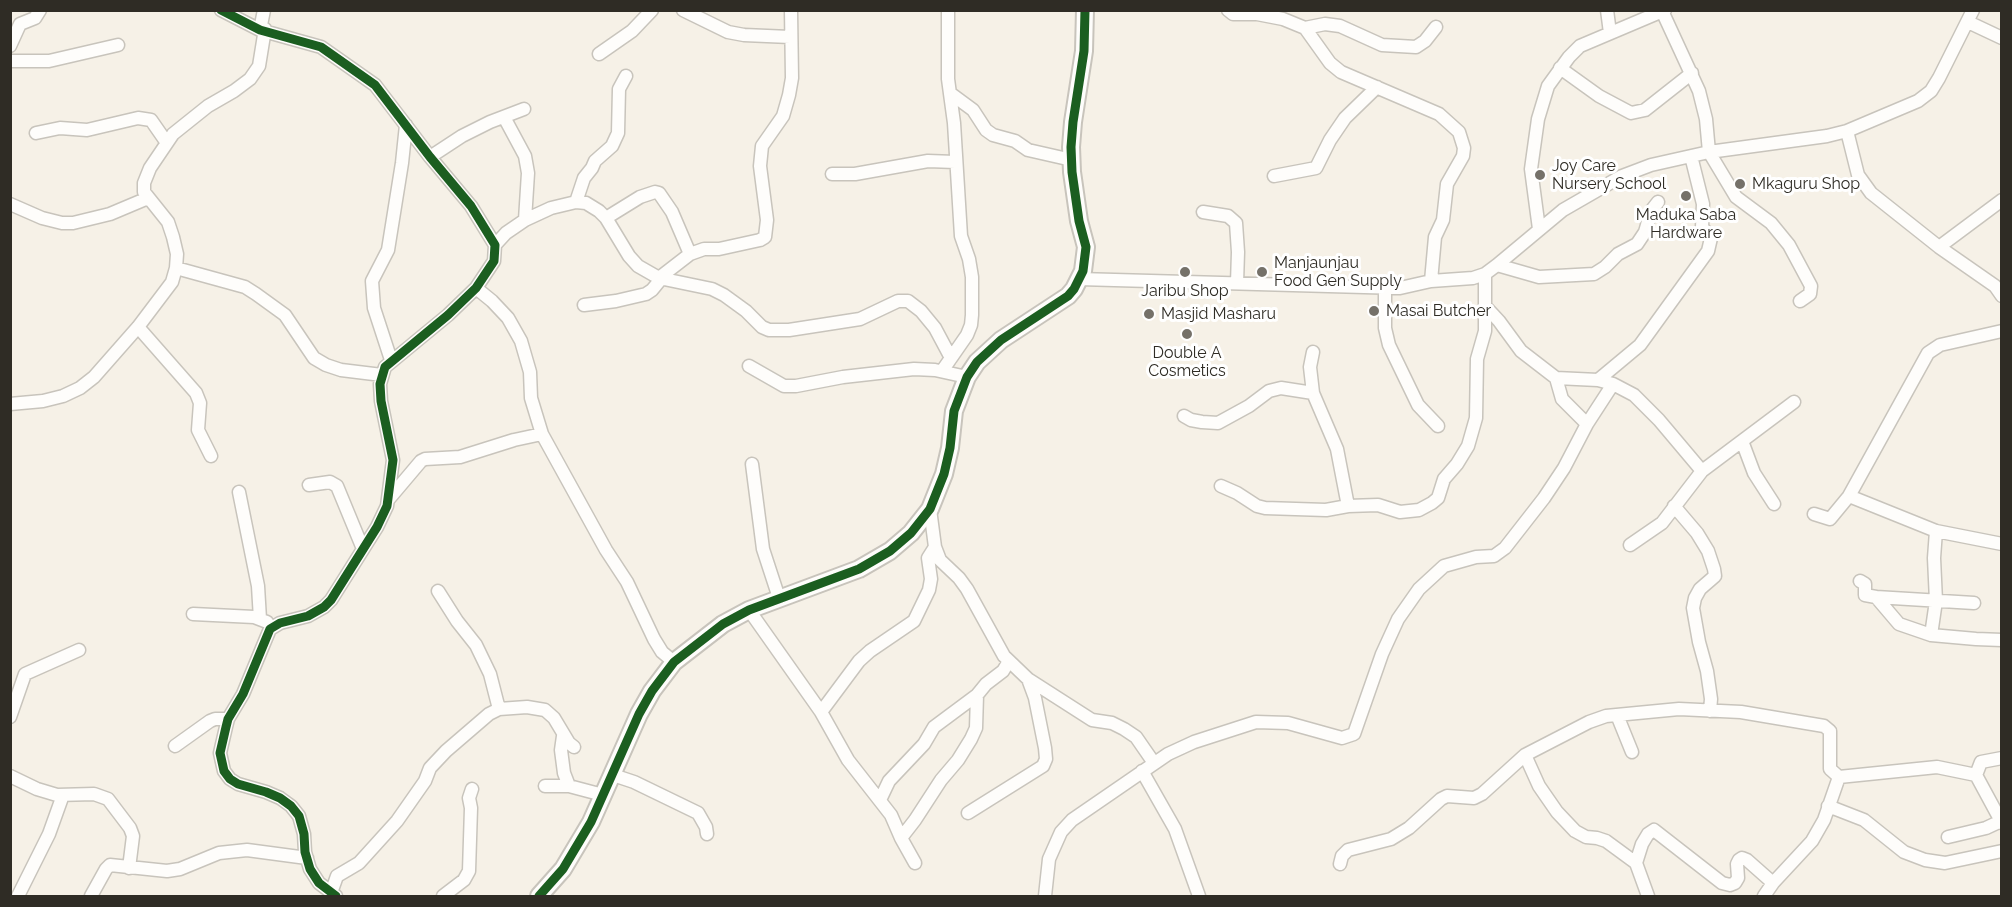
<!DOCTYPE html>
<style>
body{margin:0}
#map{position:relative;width:2012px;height:907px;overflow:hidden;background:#f6f1e7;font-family:Raleway,sans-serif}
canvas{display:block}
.frame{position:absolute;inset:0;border:12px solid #2f2c25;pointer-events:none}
</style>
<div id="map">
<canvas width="2012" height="907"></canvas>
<div class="frame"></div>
</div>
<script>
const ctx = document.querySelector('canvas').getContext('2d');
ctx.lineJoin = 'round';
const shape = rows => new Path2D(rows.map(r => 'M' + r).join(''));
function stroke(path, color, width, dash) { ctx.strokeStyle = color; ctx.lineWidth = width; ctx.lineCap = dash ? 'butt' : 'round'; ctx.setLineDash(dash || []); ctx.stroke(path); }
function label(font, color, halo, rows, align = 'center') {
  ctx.font = font + ' Raleway,sans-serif'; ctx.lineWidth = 6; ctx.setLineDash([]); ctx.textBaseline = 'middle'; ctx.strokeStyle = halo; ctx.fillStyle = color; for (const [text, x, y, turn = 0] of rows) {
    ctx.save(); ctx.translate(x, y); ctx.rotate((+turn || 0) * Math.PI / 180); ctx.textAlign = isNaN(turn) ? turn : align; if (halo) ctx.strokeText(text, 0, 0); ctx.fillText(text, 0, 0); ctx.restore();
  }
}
const street = shape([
 [221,10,260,30,321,47,375,85,430,157,471,206,495,245,494,261,476,288,448,315,385,367,380,384,381,401,393,460,387,506,377,527,331,600,324,607,308,616,280,623,270,629,243,694,228,719,226,727,220,753,224,771,230,779,238,784,266,792,280,798,291,806,299,816,304,834,305,852,310,869,319,883,336,896],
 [683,10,728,32,744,35,790,37],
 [1228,10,1233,14,1257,14,1283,19,1305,28,1330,63,1341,72,1439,114,1459,132,1464,148,1463,156,1447,184,1443,220,1435,237,1431,281],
 [1607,10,1610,33],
 [1663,13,1699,91,1706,119,1709,152,1736,197,1771,223,1789,245,1811,286,1810,294,1800,301],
 [1968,22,2002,38],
 [1305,28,1325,24,1340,26,1382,45,1416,47,1425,41,1436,27],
 [260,30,264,10],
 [10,46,20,24,35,18,40,10],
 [599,54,632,31,652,10],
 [10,61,49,61,118,45],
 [1560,68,1599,96,1631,113,1645,110,1692,73],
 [950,93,973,110,986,130,993,135,1015,141,1028,150,1072,160],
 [504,117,525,156,528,173,525,220],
 [1847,131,1858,175,1871,193,1939,247,1995,286,2002,296],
 [36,133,60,128,87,130,138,118,151,120,167,143],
 [430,157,462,136,490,122,524,109],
 [832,174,855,174,928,161,955,162],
 [1274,176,1316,168,1330,140,1345,118,1377,87],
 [576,202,584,178,592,168,595,161,612,146,618,133,619,89,626,76],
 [10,204,42,218,62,223,73,223,110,214,148,198],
 [1203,212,1228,216,1236,223,1238,252,1237,283],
 [606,218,640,197,655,192,659,193,672,212,690,254],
 [1539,229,1531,169,1538,119,1548,86,1569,57,1580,46,1665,10],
 [495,245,506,233,525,220,551,208,576,202,586,203,599,211,606,218,629,256,638,266,659,278,690,254,704,249,719,249,760,240,765,237,767,220,760,166,762,146,783,116,789,95,792,78,791,10],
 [1939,247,2002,200],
 [1497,265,1539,277,1594,274,1605,267,1618,254,1637,244,1645,232,1651,211,1658,202],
 [176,268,245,287,256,294,285,315,314,358,326,365,341,370,382,375],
 [659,278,712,289,724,295,746,311,762,327,769,330,789,330,860,319,898,301,908,301,921,311,935,328,951,358],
 [1079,279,1400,288,1431,281,1473,278,1485,274,1497,265,1563,210,1622,176,1651,165,1709,152,1827,136,1847,131,1918,101,1931,91,1939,78,1973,10],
 [1385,287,1385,328,1389,345,1418,405,1438,426],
 [476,288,492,301,508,318,521,341,530,372,531,398,542,434,606,550,627,582,654,639,662,652,674,662],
 [584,305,616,301,646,294,652,290,661,279],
 [1486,307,1499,321,1521,351,1556,378,1598,380,1613,384,1634,395,1659,420,1702,471],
 [138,327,196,393,200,403,198,430,211,456],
 [1313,352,1310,367,1313,393,1337,449,1348,506],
 [391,360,374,308,372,281,388,250,402,163,406,125],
 [749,366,784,386,796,386,843,377,914,369,935,370,967,377],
 [942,371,967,335,971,325,972,315,972,277,969,259,961,236,954,123,948,79,948,10],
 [1556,378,1562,399,1587,424],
 [1598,380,1640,345,1708,251,1711,238,1702,227,1703,204,1691,156],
 [10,404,43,401,63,396,80,388,94,377,138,327,172,282,176,268,177,254,173,237,168,222,144,192,144,183,150,168,173,134,208,106,234,91,250,79,259,66,265,29],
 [1184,416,1191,420,1202,422,1218,423,1249,406,1269,391,1281,388,1313,393],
 [1742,441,1794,402],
 [752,464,763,549,779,598],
 [309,485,330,482,337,486,363,549],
 [1221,486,1237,493,1257,506,1265,508,1326,510,1348,506,1378,505,1400,512,1419,510,1432,503,1438,498,1444,479,1457,464,1468,446,1476,418,1477,359,1485,331,1485,274],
 [239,492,258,586,260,619],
 [1849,496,1936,531,2002,544],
 [388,500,421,461,425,459,460,457,514,440,542,434],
 [1674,506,1697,533,1708,551,1714,569,1715,576,1700,589,1695,598,1693,608,1699,642,1707,671,1711,699,1710,711],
 [930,509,935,547,940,560,959,578,967,589,1004,656,1028,679,1035,698,1045,748,1046,759,1043,766,968,813],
 [1814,514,1830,519,1849,496,1928,353,1940,345,2002,331],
 [1630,545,1662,523,1702,471,1742,441,1754,473,1774,504],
 [1860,581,1865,584,1865,595,1876,597,1899,624,1931,635,1976,639,2002,640],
 [438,591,457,621,476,645,490,674,499,709],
 [1876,597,1974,603],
 [749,610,821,712,848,760,891,815,901,838,915,863],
 [193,614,254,617,267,622],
 [1931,635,1936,601,1934,558,1936,531],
 [1028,679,1092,720,1112,723,1124,729,1136,737,1154,763],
 [821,712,859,661,870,651,914,621,929,590,931,579,928,558,935,547],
 [1617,715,1632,752],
 [10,717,25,674,79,650],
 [563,736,561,750,564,773,569,786],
 [175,746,210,721,215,719,228,719],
 [1525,755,1539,786,1557,812,1575,831,1586,837,1597,838,1606,841,1636,863],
 [1142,771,1175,829,1199,896],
 [613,775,634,782,698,813,706,827,707,834],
 [1976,775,2002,823],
 [10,776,37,789,57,795,94,794,108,799,130,828,133,836,129,868],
 [545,786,569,786,603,795],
 [880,800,889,781,924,744,934,727,977,695],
 [1828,806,1864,820,1904,852,1925,860,1945,863,2002,851],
 [1948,837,1986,828,2001,821],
 [901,838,915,820,941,780,958,760,971,739,976,728,977,695,986,684,1003,671,1009,661],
 [1340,864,1342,856,1348,850,1391,839,1409,828,1441,799,1447,796,1474,798,1482,794,1525,755,1589,722,1606,716,1679,709,1741,712,1824,726,1830,731,1830,769,1839,777],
 [331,893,337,876,359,863,397,821,425,781,430,768,446,751,489,714,499,709,527,707,545,710,554,718,569,743,574,747],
 [18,896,49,834,63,795],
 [91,896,106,869,110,865,167,871,180,869,219,853,247,850,307,858],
 [443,896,464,880,469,871,471,808,469,798,472,789],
 [1045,896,1049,859,1061,832,1072,820,1168,754,1194,742,1256,722,1288,723,1342,738,1354,734,1382,654,1398,619,1419,589,1444,566,1476,557,1494,556,1505,548,1544,498,1564,468,1587,424,1613,384],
 [1648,896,1636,863,1642,844,1648,834,1654,830,1722,883,1730,885,1735,883,1738,878,1737,864,1739,860,1742,858,1747,860,1773,883],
 [1764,896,1773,883,1812,841,1824,820,1839,777,1937,767,1976,775,1981,762,2002,758]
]);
const secondary = shape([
 [539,896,563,869,591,822,639,714,652,691,674,662,723,624,749,610,859,569,890,551,911,533,930,509,944,474,950,448,954,411,967,377,977,362,1001,340,1068,296,1074,289,1083,271,1086,247,1079,221,1072,172,1071,147,1073,122,1084,51,1085,10]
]);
stroke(street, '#c8c4bc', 15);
stroke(secondary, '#c8c4bc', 20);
stroke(street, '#fefdfb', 12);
stroke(secondary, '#fefdfb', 16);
stroke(shape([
 [221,10,260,30,321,47,375,85,430,157,471,206,495,245,494,261,476,288,448,315,385,367,380,384,381,401,393,460,387,506,377,527,331,600,324,607,308,616,280,623,270,629,243,694,228,719,226,727,220,753,224,771,230,779,238,784,266,792,280,798,291,806,299,816,304,834,305,852,310,869,319,883,336,896],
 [539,896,563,869,591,822,639,714,652,691,674,662,723,624,749,610,859,569,890,551,911,533,930,509,944,474,950,448,954,411,967,377,977,362,1001,340,1068,296,1074,289,1083,271,1086,247,1079,221,1072,172,1071,147,1073,122,1084,51,1085,10]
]), '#1b5e20', 9);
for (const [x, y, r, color] of [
 [1540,175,6,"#757169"],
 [1740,184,6,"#757169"],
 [1686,196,6,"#757169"],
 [1185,272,6,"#757169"],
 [1262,272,6,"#757169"],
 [1374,311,6,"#757169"],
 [1149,314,6,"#757169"],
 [1187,334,6,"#757169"]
]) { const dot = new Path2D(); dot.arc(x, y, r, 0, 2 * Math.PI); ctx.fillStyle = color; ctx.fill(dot); stroke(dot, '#fff', 2); }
label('16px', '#2f2c25', '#fff', [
 ["Joy Care",1552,166],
 ["Nursery School",1552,184],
 ["Mkaguru Shop",1752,184],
 ["Maduka Saba",1686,215,"center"],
 ["Hardware",1686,233,"center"],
 ["Manjaunjau",1274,263],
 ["Food Gen Supply",1274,281],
 ["Jaribu Shop",1185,291,"center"],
 ["Masai Butcher",1386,311],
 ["Masjid Masharu",1161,314],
 ["Double A",1187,353,"center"],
 ["Cosmetics",1187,371,"center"]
], 'left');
</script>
